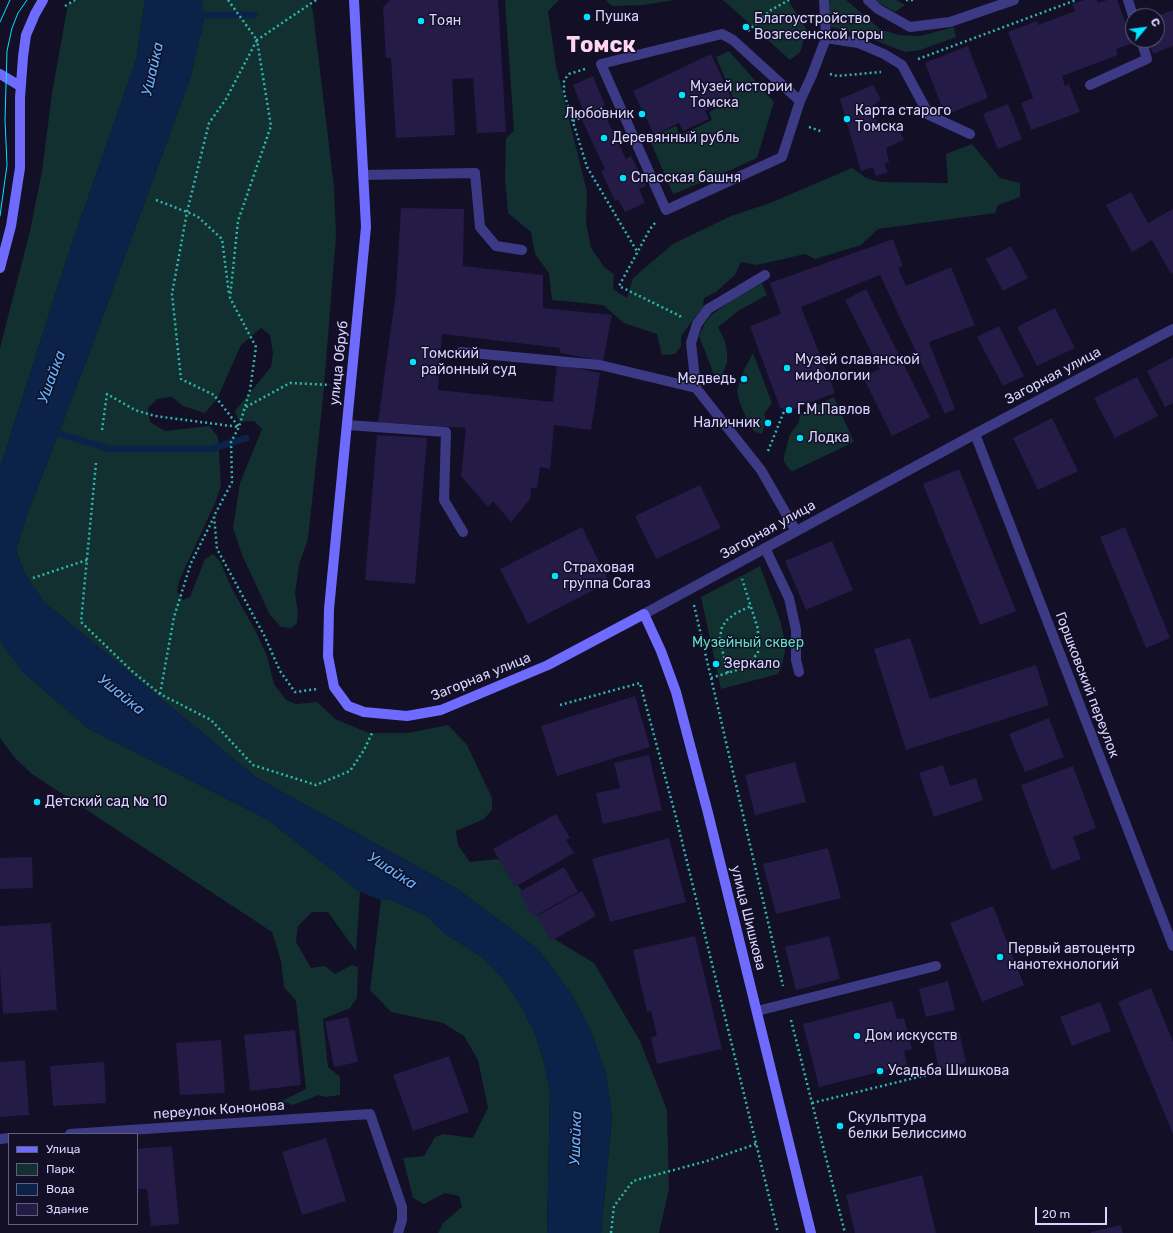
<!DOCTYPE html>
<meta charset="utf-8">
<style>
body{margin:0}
#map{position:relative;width:1173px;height:1233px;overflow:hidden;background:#130f26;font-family:Rubik,sans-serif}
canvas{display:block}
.legend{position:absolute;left:8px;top:1133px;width:130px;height:92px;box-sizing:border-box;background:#130f26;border:1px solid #625e7d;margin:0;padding:5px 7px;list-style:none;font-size:12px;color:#d9d4ff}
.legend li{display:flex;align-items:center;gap:8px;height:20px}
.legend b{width:20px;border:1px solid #625e7d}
.north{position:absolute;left:1125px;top:8px;width:40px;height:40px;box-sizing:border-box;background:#130f26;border:1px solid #625e7d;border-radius:50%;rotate:61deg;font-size:11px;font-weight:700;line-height:16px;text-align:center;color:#d9d4ff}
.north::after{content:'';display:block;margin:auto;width:14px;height:18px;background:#00e5ff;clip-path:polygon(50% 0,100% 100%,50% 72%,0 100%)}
.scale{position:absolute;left:1035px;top:1207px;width:72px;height:18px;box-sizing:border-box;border:2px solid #d9d4ff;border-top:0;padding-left:5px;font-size:12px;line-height:14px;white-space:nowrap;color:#d9d4ff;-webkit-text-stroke:3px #130f26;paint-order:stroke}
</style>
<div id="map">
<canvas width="1173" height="1233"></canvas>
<ul class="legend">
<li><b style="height:5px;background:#6f6bff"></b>Улица</li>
<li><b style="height:11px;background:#12302f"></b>Парк</li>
<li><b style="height:11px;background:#0c2248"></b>Вода</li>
<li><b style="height:11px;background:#241b47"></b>Здание</li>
</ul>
<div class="north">С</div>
<div class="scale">20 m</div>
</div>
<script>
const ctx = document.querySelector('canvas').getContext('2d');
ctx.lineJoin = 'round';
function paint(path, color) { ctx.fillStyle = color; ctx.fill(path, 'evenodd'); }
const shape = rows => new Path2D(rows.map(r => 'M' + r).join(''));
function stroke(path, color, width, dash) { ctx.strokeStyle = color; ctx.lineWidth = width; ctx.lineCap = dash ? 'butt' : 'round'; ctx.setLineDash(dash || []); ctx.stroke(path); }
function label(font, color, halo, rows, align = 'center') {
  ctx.font = font + ' Rubik,sans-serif'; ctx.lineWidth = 3; ctx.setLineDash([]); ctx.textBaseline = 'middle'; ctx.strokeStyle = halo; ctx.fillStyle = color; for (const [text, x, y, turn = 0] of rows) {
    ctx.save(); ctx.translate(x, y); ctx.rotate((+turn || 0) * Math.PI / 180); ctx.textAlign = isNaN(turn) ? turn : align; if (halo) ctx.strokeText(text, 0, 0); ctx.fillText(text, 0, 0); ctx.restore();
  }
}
paint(shape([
 [75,0,145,0,136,60,66,261,0,468,0,348,30,231,42,171,52,93,68,4],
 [202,0,310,0,313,12,334,187,336,236,323,398,308,539,299,565,295,594,298,613,297,623,291,628,281,627,270,615,242,555,233,528,240,483,262,429,254,421,239,422,235,411,271,367,273,354,270,335,261,328,241,345,217,399,205,413,183,406,172,397,157,399,148,408,150,422,165,431,209,426,218,437,221,485,216,501,179,581,177,592,183,600,190,597,205,559,213,554,220,561,232,589,255,630,267,656,274,684,286,700,296,704,317,702,335,719,369,733,408,733,448,725,467,745,492,798,492,810,484,819,456,831,458,845,470,862,498,859,505,864,545,928,556,940,594,963,640,1041,667,1110,669,1189,659,1233,601,1233,612,1117,606,1074,591,1031,572,995,538,949,456,888,257,778,43,601,26,576,16,551,25,520,90,351,190,79,204,20],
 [505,0,559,0,548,11,556,66,587,192,586,223,591,248,605,268,614,274,613,289,627,298,633,278,673,244,731,216,770,203,852,168,866,178,881,182,948,183,946,154,972,144,1000,178,1020,183,1020,197,998,205,995,213,878,229,861,245,815,259,805,254,757,265,741,262,735,275,716,292,704,298,703,307,681,336,681,346,675,354,662,355,657,334,624,323,603,305,552,300,549,273,535,254,531,232,508,213,505,178,506,138,514,131],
 [606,0,674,0,644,5,612,6],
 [723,0,788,0,807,30,800,52,790,60],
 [830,0,846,0,880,29,899,35,920,36,954,27,956,37,920,50,905,52,864,36,831,27,829,5],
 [874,0,896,0,905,5,895,12],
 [729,51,774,102,757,158,715,177,673,194,649,138,676,126,680,135,712,120,709,112,734,100,716,57],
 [762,283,767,295,738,311,718,327,725,341,727,352,727,363,718,385,699,336,705,323,711,315,729,302],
 [753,353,772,403,764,414,766,420,762,434,754,431,748,422,739,401,737,390,743,372],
 [834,397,854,442,793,471,790,470,784,462,784,457,790,434,799,422,800,414],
 [760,566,780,620,784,637,785,651,782,665,778,674,721,689,701,597],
 [0,641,23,672,89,729,267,819,360,892,356,951,328,912,312,912,298,926,296,942,311,968,325,966,335,974,352,965,358,967,357,998,350,1008,323,1019,328,1067,340,1077,340,1095,325,1097,319,1095,293,1105,282,1101,306,1089,296,1001,284,987,281,961,272,932,32,774,15,758,0,738],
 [389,899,427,916,444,933,482,957,503,979,520,1004,534,1031,544,1062,550,1090,547,1233,438,1233,443,1223,462,1207,459,1196,445,1193,424,1204,413,1198,403,1158,424,1156,435,1137,443,1134,473,1138,488,1108,478,1060,464,1036,443,1023,391,1012,370,990,381,900]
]), '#12302f');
paint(shape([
 [145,0,202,0,204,20,190,79,90,351,25,520,16,552,26,576,43,601,257,778,456,888,538,949,572,995,591,1031,606,1074,612,1117,601,1233,547,1233,550,1090,544,1062,534,1031,520,1004,503,979,482,957,444,933,427,916,389,899,381,900,360,892,267,819,89,729,23,672,0,641,0,468,66,261,136,60]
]), '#0c2248');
stroke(shape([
 [194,15,254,15],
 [50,431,110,449,211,449,246,438]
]), '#0c2248', 7);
paint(shape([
 [390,0,498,0,506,132,477,133,473,78,452,79,455,135,396,138,391,58,386,58,383,7],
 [1084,0,1097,0,1098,3,1107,0,1117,0,1133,43,1116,49,1118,55,1062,76,1065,86,1069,84,1080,112,1031,130,1021,103,1033,98,1008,32,1037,21,1038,25,1075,11,1072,4],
 [1173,10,1173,46,1153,54,1148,40,1157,40,1157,16],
 [968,46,988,98,945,115,925,63],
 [711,54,732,99,705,111,709,119,683,131,679,123,654,135,633,91],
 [593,76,605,105,585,114,573,85],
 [873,85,881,100,871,107,880,130,896,124,904,140,886,148,889,162,884,164,888,172,876,176,873,167,861,171,840,99],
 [1008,104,1022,139,998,149,983,114],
 [603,111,626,159,631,156,646,186,639,189,645,203,625,212,618,199,615,201,601,171,605,169,582,120],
 [1131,192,1148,223,1173,209,1173,272,1171,274,1152,240,1132,252,1106,205],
 [401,208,464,209,463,266,543,275,543,308,612,315,603,361,560,353,560,348,442,334,438,390,553,402,557,364,600,373,591,430,554,425,550,469,540,467,537,488,531,488,530,499,511,522,493,501,488,507,461,476,466,428,378,422,396,292],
 [893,239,903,266,898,268,906,286,951,267,975,325,929,342,955,409,945,414,880,275,801,307,835,393,791,410,780,408,750,326,781,314,770,283],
 [1011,246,1028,278,1003,291,986,259],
 [866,289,930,417,892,436,863,377,880,369,845,300],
 [1055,308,1075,348,1037,366,1017,327],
 [999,326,1024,376,1003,386,977,337],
 [1173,357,1173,403,1165,407,1147,371],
 [1137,377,1158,416,1115,438,1094,398],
 [1052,418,1078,471,1038,490,1013,438],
 [377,435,427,438,415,584,365,580],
 [959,469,1016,611,980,625,923,484],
 [700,485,721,528,656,559,635,516],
 [582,527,609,582,528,624,500,569],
 [1125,527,1170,638,1146,648,1100,537],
 [832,541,853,590,806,610,785,561],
 [910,638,930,699,1036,665,1049,705,906,750,874,649],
 [635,696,650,747,557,776,541,726],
 [1049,718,1064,757,1025,772,1009,734],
 [649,755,662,810,603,824,596,793,620,788,614,763],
 [795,762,806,802,755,815,745,775],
 [943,765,950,786,976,778,983,800,934,817,919,773],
 [1073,766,1096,828,1073,837,1081,859,1052,870,1021,785],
 [556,814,570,838,566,840,574,853,515,887,493,849],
 [669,838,686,902,610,922,592,859],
 [828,848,841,898,776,914,763,864],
 [32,857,33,888,0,889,0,858],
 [564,867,578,892,533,917,519,892],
 [582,891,596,916,551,941,537,916],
 [993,906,1024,985,982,1002,950,923],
 [51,923,57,1010,3,1014,0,970,0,926],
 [695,936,722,1049,657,1064,651,1037,657,1036,651,1011,647,1012,633,950],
 [829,936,840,979,796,990,785,947],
 [948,981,955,1010,926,1017,919,989],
 [1151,988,1173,1042,1173,1134,1118,1002],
 [892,1001,897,1019,904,1018,912,1049,904,1051,907,1065,819,1087,803,1024],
 [1100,1002,1111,1031,1072,1046,1060,1017],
 [348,1017,358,1062,334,1067,325,1022],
 [295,1030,301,1085,250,1091,244,1035],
 [959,1031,966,1063,939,1070,932,1037],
 [221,1040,225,1093,180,1095,176,1043],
 [449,1056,469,1112,413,1131,393,1075],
 [25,1060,29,1115,0,1117,0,1062],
 [104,1062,106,1103,53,1106,50,1066],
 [326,1138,346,1201,302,1215,282,1152],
 [172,1146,179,1224,151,1226,147,1189,137,1189,137,1149],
 [922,1175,936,1233,855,1233,846,1195],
 [1121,1225,1123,1233,1091,1233,1091,1232]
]), '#241b47');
stroke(shape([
 [228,0,257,40,226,99,209,123,187,212,172,294,181,379,214,395,239,427],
 [316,0,257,40,271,126,238,221,230,298,256,347,250,390,239,427,231,442,232,482,214,516,217,549,264,635,280,671,295,692,317,689],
 [906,0,913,0],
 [65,6,75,0],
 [748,31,771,10,789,0],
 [918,59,1076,0],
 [585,69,569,74,564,80,564,93,587,167,638,253],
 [830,74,837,76,881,72],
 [573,121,603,108],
 [809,127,823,132],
 [156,200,197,216,222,239,229,294],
 [655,223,650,229,619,286,680,316,681,319],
 [246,407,290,383,330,385],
 [102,430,107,394,135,410,155,416,239,427],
 [768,451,785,409],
 [96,463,81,622,133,672,160,694,211,720,253,765,316,785,350,771,364,750,373,731],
 [33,578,87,560],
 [694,605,783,986],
 [728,673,722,649,720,637,722,627,727,620,736,613,751,606],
 [711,678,740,669,749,665,758,652,758,629,742,579],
 [160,694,174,617,191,563,214,517],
 [560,705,640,683,677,821,778,1233],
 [791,1020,845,1233],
 [812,1103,931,1074],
 [611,1233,614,1206,633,1181,707,1161,756,1144]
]), '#2fb8b0', 2.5, [2, 3]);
stroke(shape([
 [1128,0,1133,16],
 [826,38,858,43,884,54,902,65,929,115,970,134],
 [812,75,826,38,824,0],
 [1090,85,1147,59,1141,40],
 [363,175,475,173,480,227,496,246,522,250],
 [461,352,600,365,696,388,761,470,796,531],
 [696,388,691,343,697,324,708,309,765,275],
 [347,425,446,432,444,500,463,532],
 [765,548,789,598,796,630,796,660,799,672],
 [757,1011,936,966]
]), '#3d3a85', 10);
stroke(shape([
 [868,0,878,9,910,27,950,22,1014,0],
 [800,101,733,40,722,34,601,64,666,210,782,157,800,101,812,75],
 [975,434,1173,946],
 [644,614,975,434,1173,329],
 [70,1134,370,1114,402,1207,402,1220,398,1233],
 [0,1139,9,1138]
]), '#3d3a85', 10);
stroke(shape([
 [354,0,366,227,329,609,328,656,334,687,348,706,364,712,407,716,441,710,548,665,644,614,661,651,676,692,708,813,811,1233],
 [0,74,20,86],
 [0,268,11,226,20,168,20,98,23,57,26,35,35,14,43,0]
]), '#6f6bff', 10);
stroke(shape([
 [0,22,10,0],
 [0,216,7,165,5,120,7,51,12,28,18,13,27,0]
]), '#00e5ff', 1);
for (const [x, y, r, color] of [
 [587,17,4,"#00e5ff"],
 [421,21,4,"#00e5ff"],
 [746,27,4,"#00e5ff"],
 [682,95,4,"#00e5ff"],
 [642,114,4,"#00e5ff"],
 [847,119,4,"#00e5ff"],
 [604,138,4,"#00e5ff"],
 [623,178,4,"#00e5ff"],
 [413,362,4,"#00e5ff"],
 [787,368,4,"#00e5ff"],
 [744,379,4,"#00e5ff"],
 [789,410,4,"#00e5ff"],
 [768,423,4,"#00e5ff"],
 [800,438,4,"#00e5ff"],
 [555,576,4,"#00e5ff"],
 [716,664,4,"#00e5ff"],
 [37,802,4,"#00e5ff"],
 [1000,957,4,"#00e5ff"],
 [857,1036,4,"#00e5ff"],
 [880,1071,4,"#00e5ff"],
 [840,1126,4,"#00e5ff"]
]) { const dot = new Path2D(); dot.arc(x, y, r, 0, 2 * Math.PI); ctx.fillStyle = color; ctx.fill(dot); stroke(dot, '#130f26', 1.5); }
label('14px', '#d9d4ff', '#130f26', [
 ["Пушка",595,17],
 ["Благоустройство",754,19],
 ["Возгесенской горы",754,35],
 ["Тоян",429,21],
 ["Музей истории",690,87],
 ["Томска",690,103],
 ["Карта старого",855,111],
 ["Томска",855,127],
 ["Любовник",634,114,"right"],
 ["Деревянный рубль",612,138],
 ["Спасская башня",631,178],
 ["Томский",421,354],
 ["районный суд",421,370],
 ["Музей славянской",795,360],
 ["мифологии",795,376],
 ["Медведь",736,379,"right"],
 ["Г.М.Павлов",797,410],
 ["Наличник",760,423,"right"],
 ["Лодка",808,438],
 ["Страховая",563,568],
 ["группа Согаз",563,584],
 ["Зеркало",724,664],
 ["Детский сад № 10",45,802],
 ["Первый автоцентр",1008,949],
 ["нанотехнологий",1008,965],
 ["Дом искусств",865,1036],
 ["Усадьба Шишкова",888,1071],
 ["Скульптура",848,1118],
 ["белки Белиссимо",848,1134]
], 'left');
label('14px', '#d9d4ff', '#130f26', [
 ["улица Обруб",339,363,-84],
 ["Загорная улица",1053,376,-28],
 ["Загорная улица",768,530,-29],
 ["Загорная улица",481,677,-22],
 ["Горшковский переулок",1087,685,69],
 ["улица Шишкова",748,918,76],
 ["переулок Кононова",219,1110,-4]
]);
label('14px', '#5fe0c0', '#130f26', [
 ["Музейный сквер",748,643]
]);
label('italic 15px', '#62b6ff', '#130f26', [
 ["Ушайка",153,69,-77],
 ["Ушайка",52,377,-70],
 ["Ушайка",121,695,39],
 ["Ушайка",392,871,33],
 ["Ушайка",576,1138,-88]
]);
label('bold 22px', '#ffd6f0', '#130f26', [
 ["Томск",601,46]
]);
</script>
